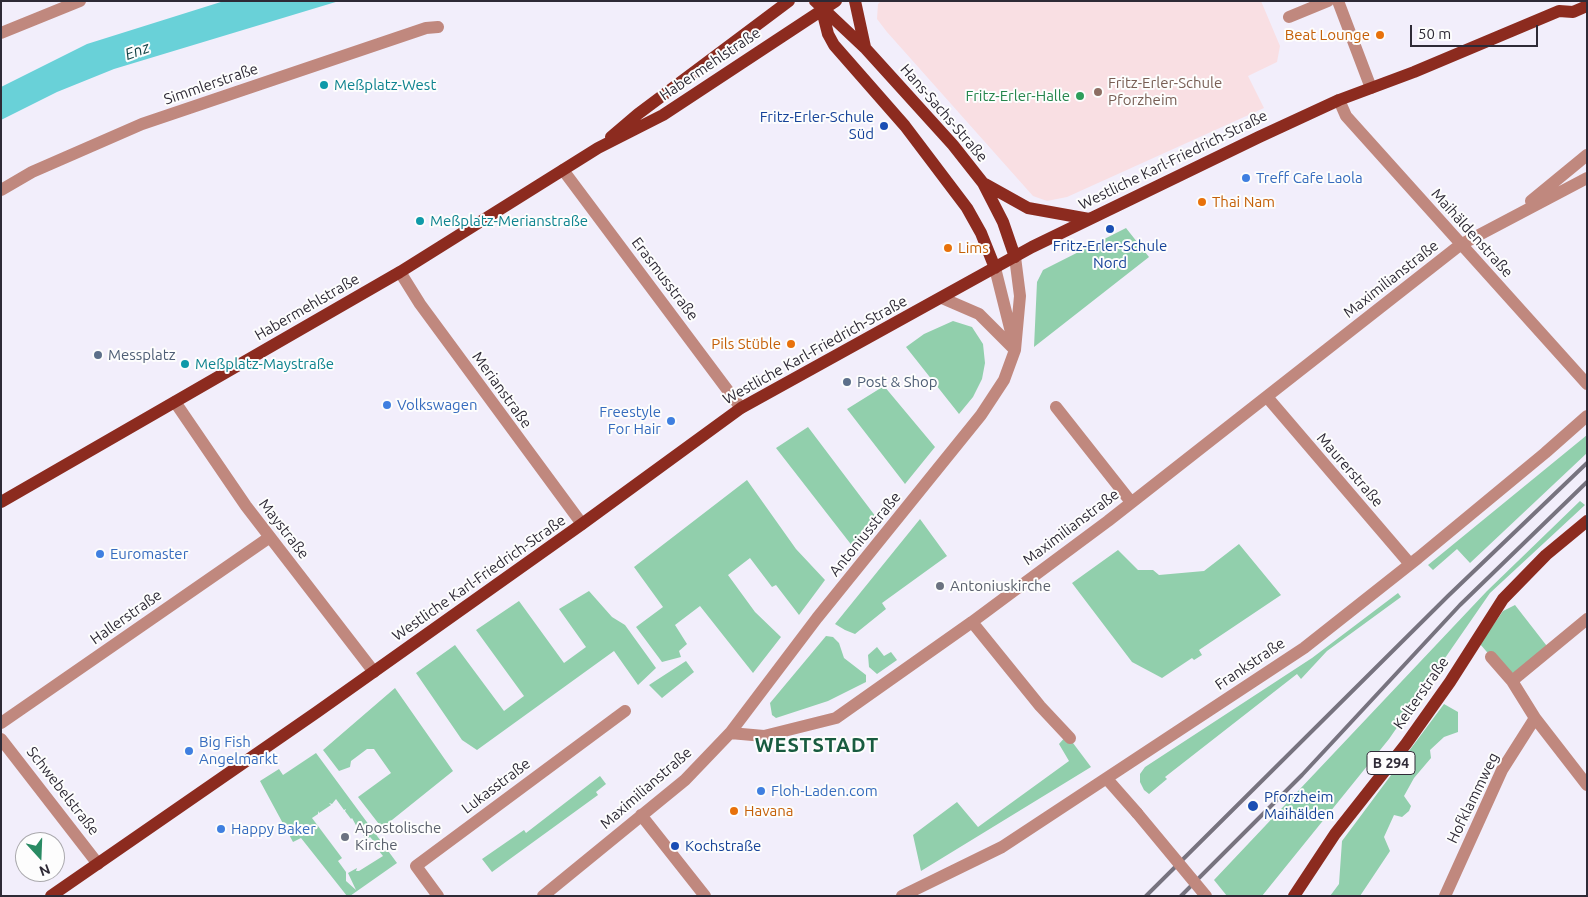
<!DOCTYPE html>
<meta charset="utf-8">
<style>
body{margin:0}
#map{position:relative;width:1588px;height:897px;overflow:hidden;background:#f2eefb;font-family:Ubuntu,sans-serif}
canvas{display:block}
.frame{position:absolute;inset:0;border:2px solid #2e2a36;pointer-events:none}
.north{position:absolute;left:15px;top:832px;width:50px;height:50px;box-sizing:border-box;background:#fdfdfd;border:1px solid #aaa9ad;border-radius:50%;rotate:160deg;font-size:14px;font-weight:700;line-height:20px;text-align:center;color:#2e2a36}
.north::after{content:'';display:block;margin:auto;width:18px;height:22px;background:#298a63;clip-path:polygon(50% 0,100% 100%,50% 72%,0 100%)}
.scale{position:absolute;left:1410px;top:25px;width:128px;height:22px;box-sizing:border-box;border:2px solid #2e2a36;border-top:0;padding-left:6px;font-size:15px;line-height:18px;white-space:nowrap;color:#2e2a36;-webkit-text-stroke:4px #fdfdfd;paint-order:stroke}
</style>
<div id="map">
<canvas width="1588" height="897"></canvas>
<div class="frame"></div>
<div class="north">N</div>
<div class="scale">50 m</div>
</div>
<script>
const ctx = document.querySelector('canvas').getContext('2d');
ctx.lineJoin = 'round';
function paint(path, color) { ctx.fillStyle = color; ctx.fill(path, 'evenodd'); }
const shape = rows => new Path2D(rows.map(r => 'M' + r).join(''));
function stroke(path, color, width, dash) { ctx.strokeStyle = color; ctx.lineWidth = width; ctx.lineCap = dash ? 'butt' : 'round'; ctx.setLineDash(dash || []); ctx.stroke(path); }
function label(font, color, halo, rows, align = 'center') {
  ctx.font = font + ' Ubuntu,sans-serif'; ctx.lineWidth = 4; ctx.setLineDash([]); ctx.textBaseline = 'middle'; ctx.strokeStyle = halo; ctx.fillStyle = color; for (const [text, x, y, turn = 0] of rows) {
    ctx.save(); ctx.translate(x, y); ctx.rotate((+turn || 0) * Math.PI / 180); ctx.textAlign = isNaN(turn) ? turn : align; if (halo) ctx.strokeText(text, 0, 0); ctx.fillText(text, 0, 0); ctx.restore();
  }
}
paint(shape([
 [881,1,1261,1,1280,46,1277,62,1248,76,1264,108,1067,197,1047,201,1033,196,887,32,877,19,878,4]
]), '#f9dfe3');
paint(shape([
 [1126,228,1149,257,1034,347,1037,282,1043,270],
 [953,321,972,327,983,344,985,363,982,379,973,397,959,414,906,347,924,334],
 [884,386,935,447,905,484,847,409],
 [808,427,876,517,853,547,776,448],
 [1587,435,1587,453,1470,563,1457,549,1433,570,1428,565],
 [747,480,796,549,825,580,799,615,776,585,772,587,750,558,728,575,755,612,781,637,753,673,700,606,675,625,687,644,679,651,681,657,662,662,636,627,663,607,634,567],
 [1580,501,1585,505,1490,593,1389,739,1262,896,1227,896,1214,880,1487,591],
 [920,519,947,556,882,603,886,609,855,634,845,630,835,624],
 [1239,544,1281,595,1199,650,1202,655,1194,660,1192,658,1162,678,1132,662,1072,583,1118,550,1138,570,1153,570,1159,575,1204,571],
 [589,591,612,617,625,625,656,668,638,685,614,651,477,750,462,740,416,673,455,645,504,711,524,696,476,630,519,601,564,663,586,647,559,609],
 [1398,593,1401,597,1327,651,1301,679,1297,674,1165,777,1167,779,1149,794,1144,790,1140,782,1140,774,1145,767,1312,658],
 [1515,605,1550,650,1512,681,1480,644,1503,611],
 [826,636,833,637,839,643,844,658,866,675,866,682,828,701,776,718,772,715,770,703],
 [877,647,884,656,891,652,897,660,877,674,869,667,868,655],
 [686,661,694,672,662,698,649,685],
 [395,688,453,771,382,828,358,797,391,773,374,749,367,749,351,761,350,767,339,771,323,750],
 [1444,704,1458,712,1458,732,1444,737,1430,750,1431,758,1414,778,1404,796,1411,806,1409,811,1402,817,1394,815,1384,837,1390,851,1360,896,1330,896,1339,884,1342,841],
 [1067,735,1091,767,921,871,913,835,957,802,978,827,1069,761,1059,744],
 [316,753,397,863,350,896,347,896,301,838,293,842,260,781,279,769,283,775],
 [336,799,344,810,346,809,345,811,351,819,352,818,358,829,360,828,366,840,370,837,381,849,379,851,383,856,359,871,356,871,357,868,348,873,356,890,346,881,346,872,338,861,342,858,312,818,318,814,318,811,319,813,331,805,329,803,332,804],
 [600,776,606,784,596,792,598,795,492,872,482,859,524,830,526,833]
]), '#91cfac');
paint(shape([
 [224,1,339,1,114,69,57,92,1,120,1,87,87,44]
]), '#69d1d8');
stroke(shape([
 [1338,1,1371,88],
 [1289,17,1328,1],
 [1,33,80,1],
 [1339,100,1346,116,1587,384],
 [563,170,741,408],
 [1,190,32,172,142,124,426,28,438,27],
 [1531,201,1587,155],
 [995,268,1013,340],
 [400,272,420,304,582,524],
 [942,298,979,314,1015,350],
 [1267,397,1410,564],
 [175,402,246,506,374,672],
 [1056,407,1131,502],
 [972,622,1040,706,1070,738],
 [1491,657,1512,681,1535,718,1587,785],
 [1512,681,1587,619],
 [1,723,270,537],
 [730,733,764,736,836,718,972,622,1108,521,1460,245,1587,178],
 [1,739,98,864],
 [1107,779,1137,813],
 [641,815,705,896],
 [438,896,416,866,625,711],
 [543,896,685,780,730,733,817,618,981,415,1004,380,1015,350,1020,296,1015,257],
 [902,896,1002,847,1304,648,1418,558,1545,453,1587,416],
 [1445,896,1502,770,1535,718]
]), '#c0887e', 12);
stroke(shape([
 [815,1,866,49,953,145,983,183,1003,222,1015,257],
 [855,1,865,47],
 [822,10,828,34,834,45,905,126,967,208,981,233,995,268],
 [611,137,638,114,789,1],
 [985,184,1028,208,1089,219],
 [1,502,400,272,598,148,663,115,836,1],
 [51,896,317,712,582,524,741,408,1032,247,1259,137,1339,100,1414,72,1559,11,1573,12,1587,6],
 [1294,896,1335,834,1406,744,1450,682,1503,599,1546,555,1587,521]
]), '#8c2b1f', 12);
stroke(shape([
 [1146,896,1448,596,1587,463],
 [1181,896,1302,775,1460,605,1587,482]
]), '#77737f', 4);
stroke(shape([
 [1137,813,1206,896]
]), '#c0887e', 12);
for (const [x, y, r, color] of [
 [1380,35,5,"#e8710a"],
 [324,85,5,"#0f9aa8"],
 [1098,92,5,"#8d6e63"],
 [1080,96,5,"#2e9e5b"],
 [884,126,5,"#1a4fb4"],
 [1246,178,5,"#3f7fe0"],
 [1202,202,5,"#e8710a"],
 [420,221,5,"#0f9aa8"],
 [1110,229,5,"#1a4fb4"],
 [948,248,5,"#e8710a"],
 [791,344,5,"#e8710a"],
 [98,355,5,"#5c6f8a"],
 [185,364,5,"#0f9aa8"],
 [847,382,5,"#5c6f8a"],
 [387,405,5,"#3f7fe0"],
 [671,421,5,"#3f7fe0"],
 [100,554,5,"#3f7fe0"],
 [940,586,5,"#6b7280"],
 [189,751,5,"#3f7fe0"],
 [761,791,5,"#3f7fe0"],
 [1253,806,6,"#1a4fb4"],
 [734,811,5,"#e8710a"],
 [221,829,5,"#3f7fe0"],
 [345,837,5,"#6b7280"],
 [675,846,5,"#1a4fb4"]
]) { const dot = new Path2D(); dot.arc(x, y, r, 0, 2 * Math.PI); ctx.fillStyle = color; ctx.fill(dot); stroke(dot, '#fdfdfd', 2); }
for (const [x, y, w] of [
 [1391,763,48]
]) { const box = new Path2D(); box.roundRect(x - w / 2, y - 11.5, w, 23, 4); ctx.fillStyle = '#fdfdfd'; ctx.fill(box); stroke(box, '#2e2a36', 1); }
label('bold 14px', '#2e2a36', null, [
 ["B 294",1391,763]
]);
label('15px', '#c56008', '#fdfdfd', [
 ["Beat Lounge",1370,35,"right"],
 ["Thai Nam",1212,202],
 ["Lims",958,248],
 ["Pils Stüble",781,344,"right"],
 ["Havana",744,811]
], 'left');
label('15px', '#2e2a36', '#fdfdfd', [
 ["Habermehlstraße",710,64,-34],
 ["Simmlerstraße",211,84,-19],
 ["Hans-Sachs-Straße",944,113,49],
 ["Westliche Karl-Friedrich-Straße",1173,160,-26],
 ["Maihäldenstraße",1472,233,48],
 ["Erasmusstraße",665,279,53],
 ["Maximilianstraße",1391,279,-38],
 ["Habermehlstraße",307,307,-30],
 ["Westliche Karl-Friedrich-Straße",815,350,-29],
 ["Merianstraße",502,390,54],
 ["Maurerstraße",1350,470,49],
 ["Maximilianstraße",1071,527,-37],
 ["Maystraße",284,529,52],
 ["Antoniusstraße",865,534,-51],
 ["Westliche Karl-Friedrich-Straße",479,578,-35],
 ["Hallerstraße",126,617,-35],
 ["Frankstraße",1250,664,-34],
 ["Kelterstraße",1421,693,-55],
 ["Lukasstraße",496,786,-37],
 ["Maximilianstraße",646,788,-41],
 ["Schwebelstraße",63,791,52],
 ["Hofklammweg",1473,798,-64]
]);
label('15px', '#785e54', '#fdfdfd', [
 ["Fritz-Erler-Schule",1108,83],
 ["Pforzheim",1108,100]
], 'left');
label('15px', '#0d838f', '#fdfdfd', [
 ["Meßplatz-West",334,85],
 ["Meßplatz-Merianstraße",430,221],
 ["Meßplatz-Maystraße",195,364]
], 'left');
label('15px', '#27864d', '#fdfdfd', [
 ["Fritz-Erler-Halle",1070,96]
], 'right');
label('15px', '#164399', '#fdfdfd', [
 ["Fritz-Erler-Schule",874,117,"right"],
 ["Süd",874,134,"right"],
 ["Fritz-Erler-Schule",1110,246,"center"],
 ["Nord",1110,263,"center"],
 ["Pforzheim",1264,797],
 ["Maihälden",1264,814],
 ["Kochstraße",685,846]
], 'left');
label('15px', '#366cbe', '#fdfdfd', [
 ["Treff Cafe Laola",1256,178],
 ["Volkswagen",397,405],
 ["Freestyle",661,412,"right"],
 ["For Hair",661,429,"right"],
 ["Euromaster",110,554],
 ["Big Fish",199,742],
 ["Angelmarkt",199,759],
 ["Floh-Laden.com",771,791],
 ["Happy Baker",231,829]
], 'left');
label('15px', '#4e5e75', '#fdfdfd', [
 ["Messplatz",108,355],
 ["Post & Shop",857,382]
], 'left');
label('15px', '#5b616d', '#fdfdfd', [
 ["Antoniuskirche",950,586],
 ["Apostolische",355,828],
 ["Kirche",355,845]
], 'left');
label('italic 16px', '#0c3e41', '#fdfdfd', [
 ["Enz",137,51,-20]
]);
ctx.letterSpacing = '1px';
label('bold 20px', '#185b40', '#fdfdfd', [
 ["WESTSTADT",817,745]
]);
ctx.letterSpacing = '0px';
</script>
